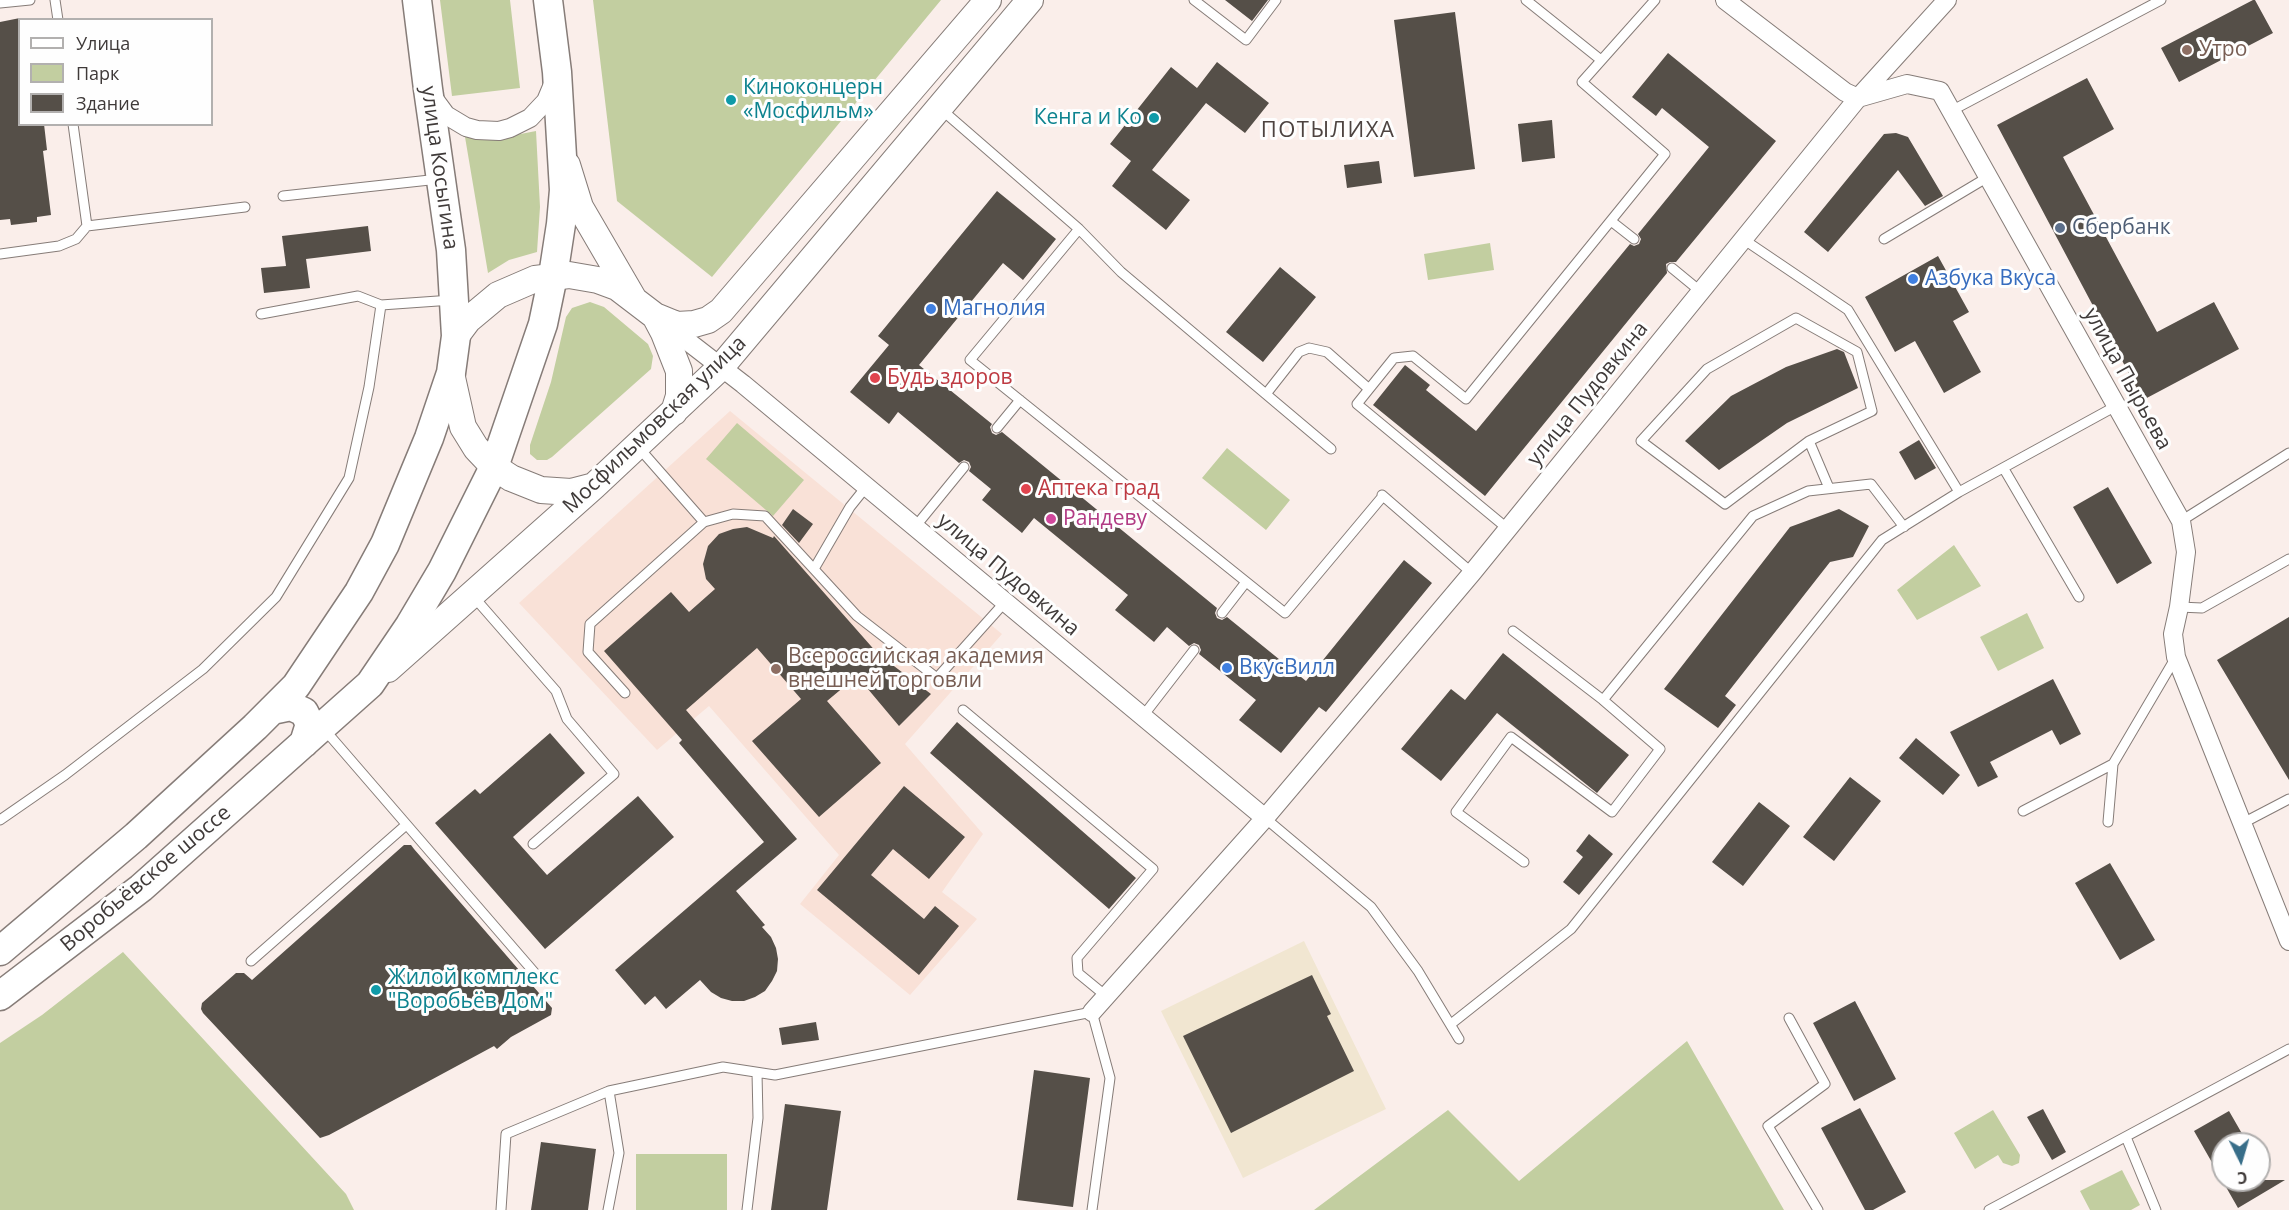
<!DOCTYPE html>
<meta charset="utf-8">
<style>
body{margin:0}
#map{position:relative;width:2289px;height:1210px;overflow:hidden;background:#faeeea;font-family:"Open Sans",sans-serif}
canvas{display:block}
.legend{position:absolute;left:18px;top:18px;width:195px;height:108px;box-sizing:border-box;background:#fefefe;border:2px solid #b2b0af;margin:0;padding:8px 10px;list-style:none;font-size:18px;color:#3f3a39}
.legend li{display:flex;align-items:center;gap:12px;height:30px}
.legend b{width:30px;border:2px solid #b2b0af}
.north{position:absolute;left:2211px;top:1132px;width:60px;height:60px;box-sizing:border-box;background:#fefefe;border:2px solid #b2b0af;border-radius:50%;rotate:175deg;font-size:16px;font-weight:700;line-height:24px;text-align:center;color:#3f3a39}
.north::after{content:'';display:block;margin:auto;width:21px;height:27px;background:#386e89;clip-path:polygon(50% 0,100% 100%,50% 72%,0 100%)}
</style>
<div id="map">
<canvas width="2289" height="1210"></canvas>
<ul class="legend">
<li><b style="height:8px;background:#fff"></b>Улица</li>
<li><b style="height:16px;background:#c2cea0"></b>Парк</li>
<li><b style="height:16px;background:#554f48"></b>Здание</li>
</ul>
<div class="north">С</div>
</div>
<script>
const ctx = document.querySelector('canvas').getContext('2d');
ctx.lineJoin = 'round';
function paint(path, color) { ctx.fillStyle = color; ctx.fill(path, 'evenodd'); }
const shape = rows => new Path2D(rows.map(r => 'M' + r).join(''));
function stroke(path, color, width, dash) { ctx.strokeStyle = color; ctx.lineWidth = width; ctx.lineCap = dash ? 'butt' : 'round'; ctx.setLineDash(dash || []); ctx.stroke(path); }
function label(font, color, halo, rows, align = 'center') {
  ctx.font = font + ' "Open Sans",sans-serif'; ctx.lineWidth = 6; ctx.setLineDash([]); ctx.textBaseline = 'middle'; ctx.strokeStyle = halo; ctx.fillStyle = color; for (const [text, x, y, turn = 0] of rows) {
    ctx.save(); ctx.translate(x, y); ctx.rotate((+turn || 0) * Math.PI / 180); ctx.textAlign = isNaN(turn) ? turn : align; if (halo) ctx.strokeText(text, 0, 0); ctx.fillText(text, 0, 0); ctx.restore();
  }
}
paint(shape([
 [1304,941,1386,1109,1243,1178,1161,1011]
]), '#f1e6d1');
paint(shape([
 [730,411,1002,634,905,744,983,834,942,892,977,919,910,995,800,904,839,855,709,706,657,750,519,603]
]), '#f9e1d7');
paint(shape([
 [440,0,510,0,520,88,452,96],
 [593,0,941,0,712,277,617,201],
 [536,131,540,207,537,252,509,260,488,273,465,137,500,138],
 [1490,243,1494,270,1428,280,1424,254],
 [590,302,604,307,648,344,653,356,651,369,552,457,547,460,537,460,530,454,530,445,551,382,566,317,572,308],
 [737,423,804,480,773,516,706,459],
 [1227,448,1290,500,1266,530,1202,478],
 [1954,545,1981,586,1917,620,1897,590],
 [2027,613,2044,648,1998,671,1980,637],
 [123,952,346,1194,354,1210,0,1210,0,1043,42,1015],
 [1687,1041,1784,1210,1314,1210,1448,1110,1519,1181],
 [1993,1110,2020,1155,2019,1163,2012,1166,2003,1163,1998,1155,1975,1169,1954,1133],
 [636,1154,727,1154,727,1210,636,1210],
 [2122,1170,2140,1205,2131,1210,2090,1210,2080,1191]
]), '#c2cea0');
paint(shape([
 [1225,0,1268,0,1252,21],
 [2253,0,2255,0,2273,33,2179,82,2161,48],
 [1455,12,1475,169,1414,177,1394,20],
 [20,18,20,124,44,124,47,150,43,151,51,215,37,217,37,222,11,225,10,219,0,220,0,22],
 [1668,53,1776,141,1676,262,1670,262,1666,264,1667,273,1485,496,1373,405,1405,365,1430,385,1426,390,1476,431,1630,244,1634,246,1639,244,1641,239,1638,234,1709,147,1662,108,1656,116,1632,97],
 [1217,62,1269,103,1245,133,1206,103,1152,170,1190,200,1166,230,1112,186,1131,161,1110,144,1171,67,1197,88],
 [2087,78,2114,129,2063,157,2157,332,2214,302,2239,349,2143,400,1997,125],
 [1552,120,1555,158,1522,162,1518,124],
 [1896,133,1908,137,1943,196,1925,206,1898,170,1828,252,1804,232,1884,134],
 [1379,161,1382,183,1347,188,1344,165],
 [997,191,1056,239,1023,280,1003,263,919,365,992,424,990,427,992,433,996,435,1002,432,1217,608,1215,613,1217,618,1222,620,1227,617,1306,681,1404,560,1432,583,1326,712,1319,707,1281,753,1239,720,1256,700,1199,654,1201,650,1199,645,1194,643,1189,646,1167,627,1154,642,1115,610,1128,595,1034,518,1022,533,982,500,991,489,969,471,971,467,969,462,964,460,959,463,898,412,889,424,850,392,889,345,878,336],
 [368,226,371,251,306,259,310,288,264,293,261,268,286,266,282,236],
 [1938,256,1969,312,1953,321,1981,372,1944,393,1915,341,1895,352,1865,297],
 [1280,267,1316,297,1263,362,1226,332],
 [1837,349,1844,352,1858,388,1787,423,1719,470,1685,441,1731,396,1786,367],
 [1919,440,1936,468,1915,480,1899,452],
 [2108,487,2152,563,2117,584,2073,507],
 [793,509,813,524,799,543,782,525],
 [1839,509,1869,526,1853,557,1830,562,1725,696,1736,705,1718,728,1664,689,1790,527],
 [747,527,773,538,774,536,878,654,931,694,899,726,857,676,827,701,881,763,819,817,752,741,801,699,757,648,686,710,797,839,736,891,765,925,762,927,771,937,776,948,778,959,777,971,772,981,765,991,755,997,744,1001,732,1001,721,998,711,992,700,980,666,1009,655,996,645,1005,615,970,764,842,679,743,682,740,604,651,671,592,689,612,715,589,706,579,703,564,708,546,719,534,733,529],
 [2289,617,2289,780,2217,660],
 [1503,653,1629,755,1597,793,1497,713,1441,781,1401,749,1451,689,1465,700],
 [2053,679,2081,734,2060,745,2052,730,1990,762,1998,777,1978,787,1950,732],
 [957,722,1136,878,1109,909,930,753],
 [550,733,585,773,513,837,547,875,638,796,674,837,545,949,435,823,475,789,480,794],
 [1916,738,1960,775,1943,795,1899,758],
 [1850,777,1881,801,1834,861,1803,837],
 [904,786,965,837,929,879,893,849,871,875,924,919,935,906,959,926,919,975,817,890],
 [1759,802,1790,826,1743,886,1712,862],
 [1589,834,1613,854,1579,895,1563,882,1583,857,1576,851],
 [404,845,411,845,414,849,552,1008,551,1015,511,1037,497,1049,494,1046,329,1135,320,1138,203,1013,201,1009,202,1003,236,973,244,973,252,980],
 [2110,863,2155,940,2120,960,2075,883],
 [1312,975,1331,1014,1327,1016,1354,1071,1231,1133,1183,1036],
 [1855,1001,1896,1079,1854,1101,1813,1023],
 [816,1022,819,1040,782,1045,779,1028],
 [1034,1070,1090,1078,1073,1207,1017,1200],
 [785,1104,841,1111,827,1210,771,1210],
 [1860,1108,1906,1192,1873,1210,1865,1210,1821,1128],
 [2043,1109,2066,1152,2052,1160,2027,1117],
 [2229,1111,2248,1144,2223,1144,2223,1180,2285,1180,2238,1208,2194,1131],
 [541,1142,596,1149,588,1210,531,1210]
]), '#554f48');
const lane = shape([
 [55,0,58,20],
 [1194,0,1246,40,1276,0],
 [1526,0,1601,60],
 [0,3,30,0],
 [942,110,1079,229,1121,272,1331,449],
 [1951,111,2161,0],
 [73,124,87,226,245,207],
 [283,196,439,179],
 [1611,221,1634,239],
 [1079,229,970,360,1285,613,1383,496],
 [1743,239,1848,310,1959,492,2116,406],
 [1884,239,1988,177],
 [0,254,59,246,76,239,87,226],
 [1672,268,1700,291],
 [261,314,358,296,381,305],
 [1266,394,1299,352,1309,348,1327,352,1369,389],
 [997,428,1020,400],
 [1809,441,1725,504,1641,441,1707,369,1796,318,1857,352,1872,411,1809,441,1829,488],
 [639,448,704,522],
 [2004,469,2079,597],
 [1382,495,1472,573],
 [2181,521,2289,453],
 [915,527,964,467],
 [1508,529,1357,404,1394,358,1413,356,1466,399,1665,154,1582,82,1655,0],
 [814,569,850,507,866,487],
 [473,596,556,691,567,719,614,774,533,844],
 [2179,607,2202,608,2289,559],
 [1222,613,1246,582],
 [1513,631,1603,700,1753,516,1808,491,1871,484,1904,527],
 [625,693,588,652,590,624,704,522,733,514,765,516,857,616,937,678,1005,602],
 [963,710,1153,869,1077,958,1078,973,1106,996],
 [1143,716,1194,650],
 [324,729,540,979],
 [2023,811,2113,764],
 [1265,818,1371,907,1418,971,1459,1039],
 [0,820,65,775,203,669,276,597,349,478,369,387,381,305,452,300],
 [2108,822,2113,764,2176,657],
 [2243,823,2289,799],
 [1524,862,1456,812,1511,737,1612,812,1660,749,1603,700],
 [251,961,406,825],
 [1789,1018,1825,1084,1768,1126,1818,1210],
 [1451,1024,1571,929,1882,540,1959,492],
 [2126,1137,2156,1210],
 [501,1210,506,1134,609,1091,723,1067,775,1075,1092,1012,1110,1078,1092,1210],
 [608,1210,619,1153,609,1091],
 [747,1210,758,1118,757,1073],
 [1989,1210,2289,1049]
]);
const street = shape([
 [1725,0,1845,92,1858,98,1907,84,1940,91,2181,521,2186,552,2179,607,2173,634,2176,657,2289,941],
 [432,96,446,115,466,127,477,130,499,131,510,128,530,118,546,101,554,82],
 [664,323,743,384,1265,818],
 [1092,1012,1265,818,1472,573,1858,98,1947,0]
]);
const secondary = shape([
 [567,165,580,207,633,298],
 [655,316,664,333,679,371,679,396,674,412],
 [456,336,468,320,498,295,535,279,569,275,598,280,617,287,655,316,677,325,694,324,708,320,721,311,988,0],
 [451,373,463,427,476,448,494,467,511,478,541,490,571,492,594,486],
 [388,669,594,486,721,367,1030,0]
]);
const primary = shape([
 [272,710,291,706,304,712,310,724,304,743],
 [0,951,136,836,255,727,296,686,359,592,385,544,429,438,451,373,456,336,451,250,428,89,417,0],
 [0,996,141,888,370,684,410,625,442,571,494,467,543,324,553,276,561,224,564,190,557,72,548,0]
]);
stroke(lane, '#867c78', 11);
stroke(street, '#867c78', 20);
stroke(secondary, '#867c78', 28);
stroke(primary, '#867c78', 31);
stroke(lane, '#fff', 9);
stroke(street, '#fff', 18);
stroke(secondary, '#fff', 26);
stroke(primary, '#fff', 28);
for (const [x, y, r, color] of [
 [2187,50,6,"#8d6e63"],
 [731,100,6,"#0f9aa8"],
 [1154,118,6,"#0f9aa8"],
 [2060,228,6,"#5c6f8a"],
 [1913,279,6,"#3f7fe0"],
 [931,309,6,"#3f7fe0"],
 [875,378,6,"#e0444e"],
 [1026,489,6,"#e0444e"],
 [1051,519,6,"#d1479c"],
 [1227,668,6,"#3f7fe0"],
 [776,669,6,"#8d6e63"],
 [376,990,6,"#0f9aa8"]
]) { const dot = new Path2D(); dot.arc(x, y, r, 0, 2 * Math.PI); ctx.fillStyle = color; ctx.fill(dot); stroke(dot, '#fefefe', 2); }
label('21px', '#785e54', '#fefefe', [
 ["Утро",2199,50],
 ["Всероссийская академия",788,657],
 ["внешней торговли",788,681]
], 'left');
label('21px', '#0d838f', '#fefefe', [
 ["Киноконцерн",743,88],
 ["«Мосфильм»",743,112],
 ["Кенга и Ко",1142,118,"right"],
 ["Жилой комплекс",388,978],
 ["\"Воробьёв Дом\"",388,1002]
], 'left');
label('21px', '#3f3a39', '#fefefe', [
 ["улица Косыгина",439,168,82],
 ["улица Пырьева",2127,379,61],
 ["улица Пудовкина",1588,394,-51],
 ["Мосфильмовская улица",655,425,-44],
 ["улица Пудовкина",1008,575,40],
 ["Воробьёвское шоссе",146,879,-40]
]);
label('21px', '#4e5e75', '#fefefe', [
 ["Сбербанк",2072,228]
], 'left');
label('21px', '#366cbe', '#fefefe', [
 ["Азбука Вкуса",1925,279],
 ["Магнолия",943,309],
 ["ВкусВилл",1239,668]
], 'left');
label('21px', '#be3a42', '#fefefe', [
 ["Будь здоров",887,378],
 ["Аптека град",1038,489]
], 'left');
label('21px', '#b23c85', '#fefefe', [
 ["Рандеву",1063,519]
], 'left');
ctx.letterSpacing = '1.5px';
label('22px', '#4d4340', '#fefefe', [
 ["ПОТЫЛИХА",1328,131]
]);
ctx.letterSpacing = '0px';
</script>
